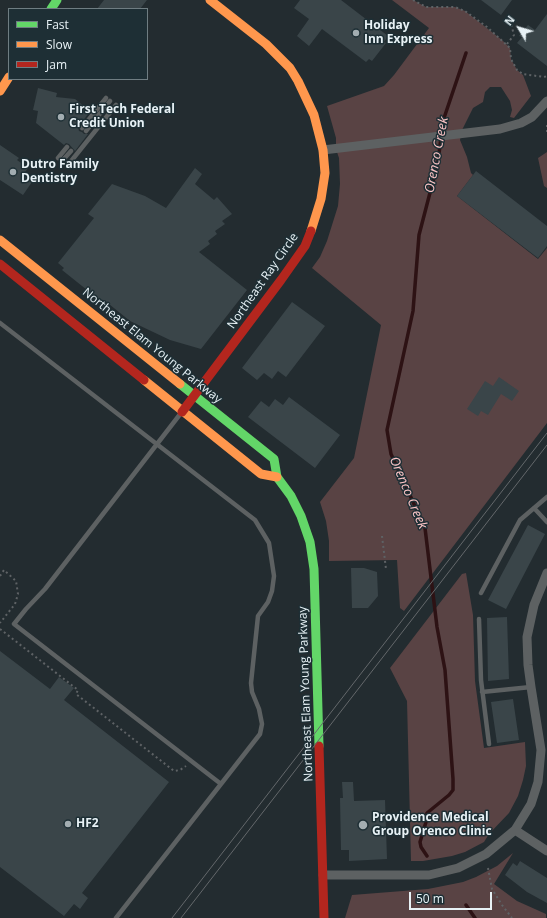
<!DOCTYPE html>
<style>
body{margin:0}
#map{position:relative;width:547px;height:918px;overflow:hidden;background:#232c30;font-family:"Open Sans",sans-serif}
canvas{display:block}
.legend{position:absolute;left:8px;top:8px;width:140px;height:72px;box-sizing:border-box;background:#1e2f35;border:1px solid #6f7d82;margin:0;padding:5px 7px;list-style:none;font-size:12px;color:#e8f2f6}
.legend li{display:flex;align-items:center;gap:8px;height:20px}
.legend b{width:20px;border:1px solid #6f7d82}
.north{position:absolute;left:499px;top:8px;width:40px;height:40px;-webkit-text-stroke:3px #1e2f35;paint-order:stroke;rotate:308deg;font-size:11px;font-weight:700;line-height:16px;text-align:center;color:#e8f2f6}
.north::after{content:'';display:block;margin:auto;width:14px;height:18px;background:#e8f2f6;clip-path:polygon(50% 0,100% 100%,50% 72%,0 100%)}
.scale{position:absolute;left:409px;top:892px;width:83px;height:18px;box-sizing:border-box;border:2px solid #e8f2f6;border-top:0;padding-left:5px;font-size:12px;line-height:14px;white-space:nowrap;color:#e8f2f6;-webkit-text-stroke:3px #1e2f35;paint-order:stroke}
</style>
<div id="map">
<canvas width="547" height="918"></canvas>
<ul class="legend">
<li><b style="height:5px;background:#63d668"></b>Fast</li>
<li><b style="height:5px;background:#ff974d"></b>Slow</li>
<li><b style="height:5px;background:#b3261e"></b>Jam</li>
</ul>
<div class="north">N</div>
<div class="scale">50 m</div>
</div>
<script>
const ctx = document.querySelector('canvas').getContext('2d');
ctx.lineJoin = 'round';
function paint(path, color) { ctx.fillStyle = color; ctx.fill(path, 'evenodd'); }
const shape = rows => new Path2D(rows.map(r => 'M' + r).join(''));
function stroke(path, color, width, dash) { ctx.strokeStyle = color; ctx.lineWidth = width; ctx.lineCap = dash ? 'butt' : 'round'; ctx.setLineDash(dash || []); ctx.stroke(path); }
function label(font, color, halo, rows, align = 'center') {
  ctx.font = font + ' "Open Sans",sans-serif'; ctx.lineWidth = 3; ctx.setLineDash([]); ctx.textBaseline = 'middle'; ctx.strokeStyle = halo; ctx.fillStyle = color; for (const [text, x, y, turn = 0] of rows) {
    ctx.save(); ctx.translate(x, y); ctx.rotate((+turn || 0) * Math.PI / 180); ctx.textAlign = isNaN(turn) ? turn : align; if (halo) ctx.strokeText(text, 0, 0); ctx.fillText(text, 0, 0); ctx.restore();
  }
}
paint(shape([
 [392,0,413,0,426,7,455,7,465,11,474,18,502,40,510,48,511,59,517,70,523,75,531,96,514,118,510,117,512,110,510,101,501,87,490,87,485,92,483,102,473,108,462,130,460,140,467,157,471,173,473,175,457,196,538,259,547,248,547,423,404,611,400,608,397,560,329,561,329,541,326,521,320,502,354,458,381,325,312,268,320,257,327,241,338,206,340,184,339,158,336,149,336,138,327,106,384,86,394,75,429,28],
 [547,152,547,188,544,186,538,158],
 [466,573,473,615,475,681,484,748,525,742,526,766,523,780,518,796,509,813,489,834,484,842,465,852,452,856,423,861,411,861,407,701,390,668,462,574],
 [513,853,494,884,517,901,546,914,546,918,345,918,352,895,428,889,463,882,476,877,497,866]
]), '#594344');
stroke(shape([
 [427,856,421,847,420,842,426,822,427,813,449,795,453,790,453,779,445,670,437,627,425,528,391,454,387,430,413,311,419,235,438,162,443,121,466,53],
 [466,905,475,918]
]), '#2d1214', 3.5);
paint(shape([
 [104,0,147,0,140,9,97,9],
 [300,0,341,0,388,36,384,42,386,43,372,61,369,59,366,62,322,29,309,46,297,36,309,19,294,8],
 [481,0,512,0,501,15],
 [547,14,547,66,517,43,522,37,519,36,528,25,535,30],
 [38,88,57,93,56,97,75,99,90,111,78,128,79,131,82,132,84,134,88,134,75,151,69,144,66,143,64,145,36,123,38,111,33,110],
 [0,145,19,158,17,160,28,168,23,175,32,182,23,195,0,180],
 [195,168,202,174,195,184,214,200,217,197,232,214,222,221,225,224,215,231,217,234,208,241,210,244,199,252,247,290,201,349,170,340,130,321,104,300,102,302,62,270,64,268,58,263,94,218,88,214,112,184,145,196,166,208],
 [476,171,547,226,547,246,538,258,457,196],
 [292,302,325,326,286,377,278,371,272,379,264,373,257,380,242,368],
 [499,377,519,391,512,401,501,394,488,415,481,411,478,416,467,409,485,381,493,386],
 [289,397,340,435,315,468,248,417,261,401,269,407,275,399,283,405],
 [528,525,545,534,506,609,488,600],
 [351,568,364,568,377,572,378,596,368,608,352,608],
 [507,617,509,679,488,681,487,618],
 [0,651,50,689,59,677,74,688,64,700,169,782,82,893,88,898,80,909,74,904,64,916,0,867],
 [513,699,519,740,497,743,491,702],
 [342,782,353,782,354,801,385,800,387,859,349,861,349,850,341,850,340,798,343,798],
 [520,861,547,878,547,903,527,892,505,875,513,863,517,866]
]), '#3a4549');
stroke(shape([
 [413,0,426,7,455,7,465,11,487,27,510,48,511,59,517,70,523,74,544,77,547,76],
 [507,44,514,35,511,24],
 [547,125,547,134],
 [382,536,386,569],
 [0,576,4,570,16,581,18,594,15,604,0,623],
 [0,629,78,690,76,694,174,771,180,770,186,766],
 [488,868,492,889,502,905,512,918]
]), '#5e6265', 2, [2, 3]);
stroke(shape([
 [82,128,106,98],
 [86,131,110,101],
 [58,158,67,147],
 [62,161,71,151],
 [68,165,116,105],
 [0,323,255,520,269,543,274,576,272,591,268,602,258,616,251,683,252,692,259,709,262,724,260,734,221,784],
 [534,508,547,522],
 [481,593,520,520,547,497],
 [479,619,481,680,489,744],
 [482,692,531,687],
 [116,918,221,784,14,624,26,609,45,589,181,413]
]), '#5d6162', 4.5);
stroke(shape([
 [323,150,500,129,521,123,532,117,547,101],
 [515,830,547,851],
 [323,875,429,875,458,868,486,854,515,830,531,804,538,782,541,750,531,687,528,665,527,637,534,605,547,573]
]), '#5d6162', 9);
stroke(shape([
 [51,9,57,0],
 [180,384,274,459,277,477,291,496,301,516,310,542,314,569,319,746]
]), '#63d668', 9);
stroke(shape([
 [210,0,266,44,290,68,298,81,314,115,323,150,325,173,321,199,311,231],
 [0,91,9,77],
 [0,240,180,384],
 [144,380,261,474,277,477]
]), '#ff974d', 9);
stroke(shape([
 [0,264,144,380],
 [182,412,281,280,305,246,311,231],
 [319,746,324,918]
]), '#b3261e', 9);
stroke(shape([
 [172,918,547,433],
 [181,918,547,445]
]), '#64686b', 1);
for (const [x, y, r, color] of [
 [356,33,4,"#a3adb1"],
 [61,117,4,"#a3adb1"],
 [13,172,4,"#a3adb1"],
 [68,824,4,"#a3adb1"],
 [363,825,5,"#a3adb1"]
]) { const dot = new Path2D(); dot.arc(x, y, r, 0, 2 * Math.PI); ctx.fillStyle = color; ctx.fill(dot); stroke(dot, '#1e2f35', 1.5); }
label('bold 12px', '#e8f2f6', '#1e2f35', [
 ["Holiday",364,26],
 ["Inn Express",364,40],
 ["First Tech Federal",69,110],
 ["Credit Union",69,124],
 ["Dutro Family",21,165],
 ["Dentistry",21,179],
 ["Providence Medical",372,818],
 ["Group Orenco Clinic",372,832],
 ["HF2",76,824]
], 'left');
label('12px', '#e8f2f6', '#1e2f35', [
 ["Northeast Ray Circle",263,281,-55],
 ["Northeast Elam Young Parkway",152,346,39],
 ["Northeast Elam Young Parkway",306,694,-92]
]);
label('italic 13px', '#fcc4c5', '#1e2f35', [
 ["Orenco Creek",437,155,-79],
 ["Orenco Creek",408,493,67]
]);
</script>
